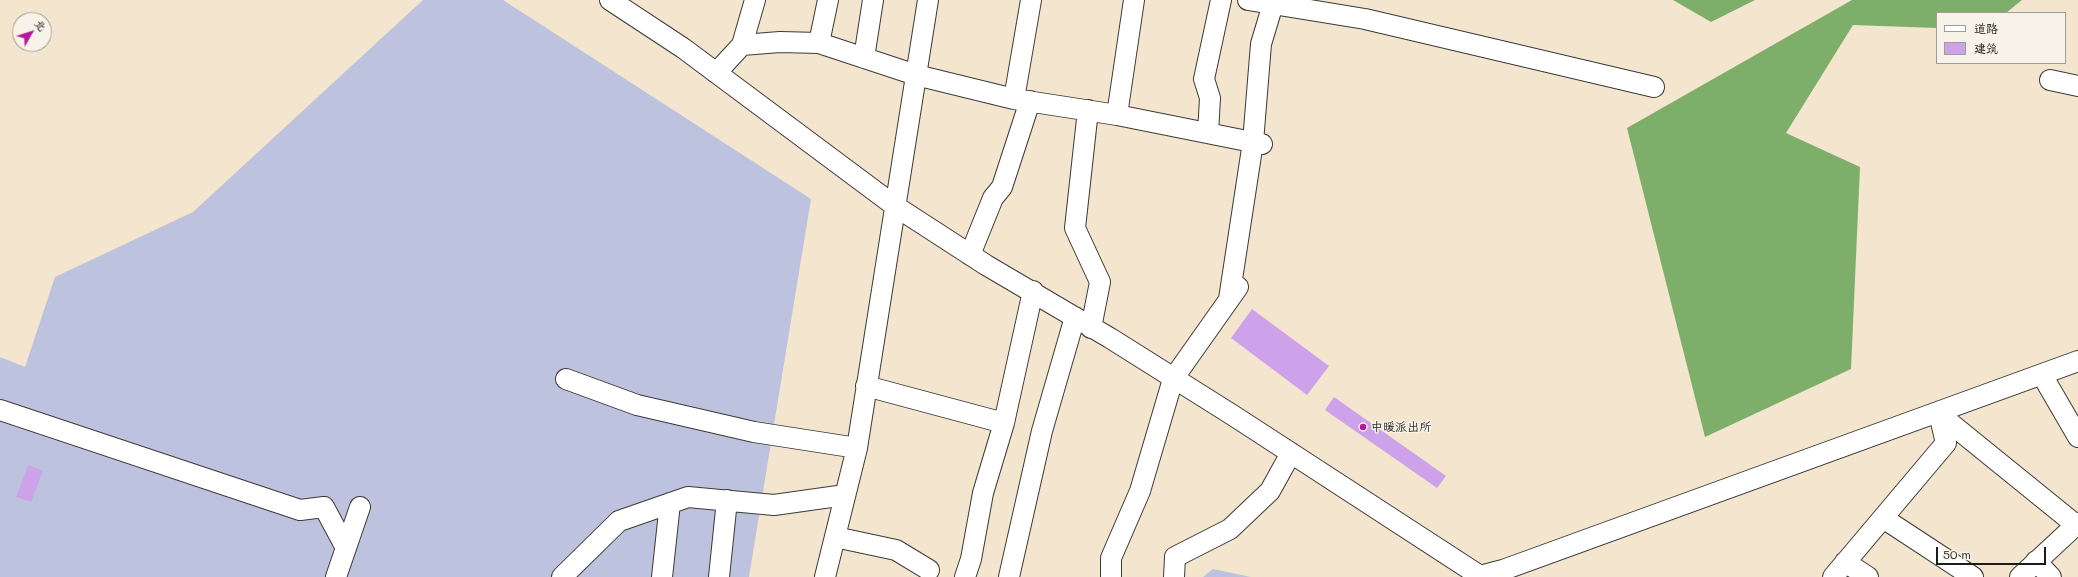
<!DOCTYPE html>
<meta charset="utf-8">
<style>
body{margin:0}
#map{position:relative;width:2078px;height:577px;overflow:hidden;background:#f4e5ce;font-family:Mali,"LXGW WenKai TC",sans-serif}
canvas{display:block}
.legend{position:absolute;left:1936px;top:12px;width:130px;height:52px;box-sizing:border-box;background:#f7f3e8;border:1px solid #9f9d96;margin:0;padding:5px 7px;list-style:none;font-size:12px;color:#1c1c1c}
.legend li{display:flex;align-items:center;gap:8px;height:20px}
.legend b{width:20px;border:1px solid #9f9d96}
.north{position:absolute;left:12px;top:12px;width:40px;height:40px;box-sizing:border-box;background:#f7f3e8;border:1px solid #9f9d96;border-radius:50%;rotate:51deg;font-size:11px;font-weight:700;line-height:16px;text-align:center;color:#1c1c1c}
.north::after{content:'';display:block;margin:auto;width:14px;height:18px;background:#b5179e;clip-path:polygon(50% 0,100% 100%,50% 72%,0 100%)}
.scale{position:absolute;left:1936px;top:547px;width:110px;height:18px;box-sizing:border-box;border:2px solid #1c1c1c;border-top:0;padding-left:5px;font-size:12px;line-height:14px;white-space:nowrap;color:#1c1c1c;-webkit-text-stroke:3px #f7f3e8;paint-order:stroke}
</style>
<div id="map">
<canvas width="2078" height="577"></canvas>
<ul class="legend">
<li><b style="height:5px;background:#fff"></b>道路</li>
<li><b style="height:11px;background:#cda2ea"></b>建筑</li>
</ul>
<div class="north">北</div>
<div class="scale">50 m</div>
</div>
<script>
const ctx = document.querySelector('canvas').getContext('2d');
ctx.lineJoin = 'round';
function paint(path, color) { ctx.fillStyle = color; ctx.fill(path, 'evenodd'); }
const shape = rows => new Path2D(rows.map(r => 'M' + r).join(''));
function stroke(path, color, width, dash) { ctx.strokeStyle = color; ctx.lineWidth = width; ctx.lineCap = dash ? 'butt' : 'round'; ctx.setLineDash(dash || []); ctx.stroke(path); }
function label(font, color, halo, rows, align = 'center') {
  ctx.font = font + ' Mali,"LXGW WenKai TC",sans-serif'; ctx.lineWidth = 3; ctx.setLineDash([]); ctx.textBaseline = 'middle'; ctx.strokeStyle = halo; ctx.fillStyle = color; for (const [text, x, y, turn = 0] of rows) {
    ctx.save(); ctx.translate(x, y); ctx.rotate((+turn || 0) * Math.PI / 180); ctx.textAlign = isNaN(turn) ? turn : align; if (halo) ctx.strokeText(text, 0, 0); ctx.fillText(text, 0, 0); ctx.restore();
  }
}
paint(shape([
 [423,0,503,0,811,199,749,577,0,577,0,357,25,367,55,277,193,212],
 [1213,569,1251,577,1203,577]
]), '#bdc3de');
paint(shape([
 [1673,0,1755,0,1711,22],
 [1852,0,2022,0,2006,13,1937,13,1937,28,1853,25,1786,133,1860,167,1851,369,1705,437,1627,128]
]), '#7eaf6a');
paint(shape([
 [1252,309,1329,366,1307,395,1231,338],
 [1334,397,1446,476,1437,488,1325,410],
 [28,465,43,471,31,502,16,497]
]), '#cda2ea');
const minor = shape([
 [610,0,683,48,895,206,986,265,1110,338,1234,416,1480,576,1503,570,2078,361],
 [1248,0,1365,19,1654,87],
 [819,43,916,75,1014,99,1117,115,1262,144],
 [742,45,755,0],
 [864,58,873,0],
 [716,73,742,45,780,42,819,43,828,0],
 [2050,80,2078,86],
 [1014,99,1031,0],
 [1088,110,1075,228,1100,282,1091,328],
 [1117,115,1134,0],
 [1208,133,1210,98,1204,79,1221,0],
 [970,255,993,198,1002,187,1030,101],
 [1229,299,1253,142,1261,44,1273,4],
 [2042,375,2078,437],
 [566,379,637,405,754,432,857,448],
 [866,386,1004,423,1033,291],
 [0,410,300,510,324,507,346,548],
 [1939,414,2076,525],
 [1883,518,1973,577],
 [835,537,896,550,929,570],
 [2036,561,2051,577],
 [1845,562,1868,577],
 [336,577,360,507],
 [562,577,619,521,688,497,774,505,845,495],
 [662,577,670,503],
 [719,577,727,500],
 [825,577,857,448,928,0],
 [965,577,971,559,983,493,1004,423],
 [1009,577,1042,431,1075,317],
 [1111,577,1111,558,1140,491,1173,379,1238,287],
 [1174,577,1175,557,1230,529,1270,491,1291,453],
 [1833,577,1946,443,1939,414],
 [2020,577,2078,523]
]);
stroke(minor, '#3c3a37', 22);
stroke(minor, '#fff', 20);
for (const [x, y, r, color] of [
 [1363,427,4,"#b5179e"]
]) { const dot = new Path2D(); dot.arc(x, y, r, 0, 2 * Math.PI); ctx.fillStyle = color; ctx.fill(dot); stroke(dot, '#f7f3e8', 1.5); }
label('12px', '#1c1c1c', '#f7f3e8', [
 ["中暖派出所",1371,427]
], 'left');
</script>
